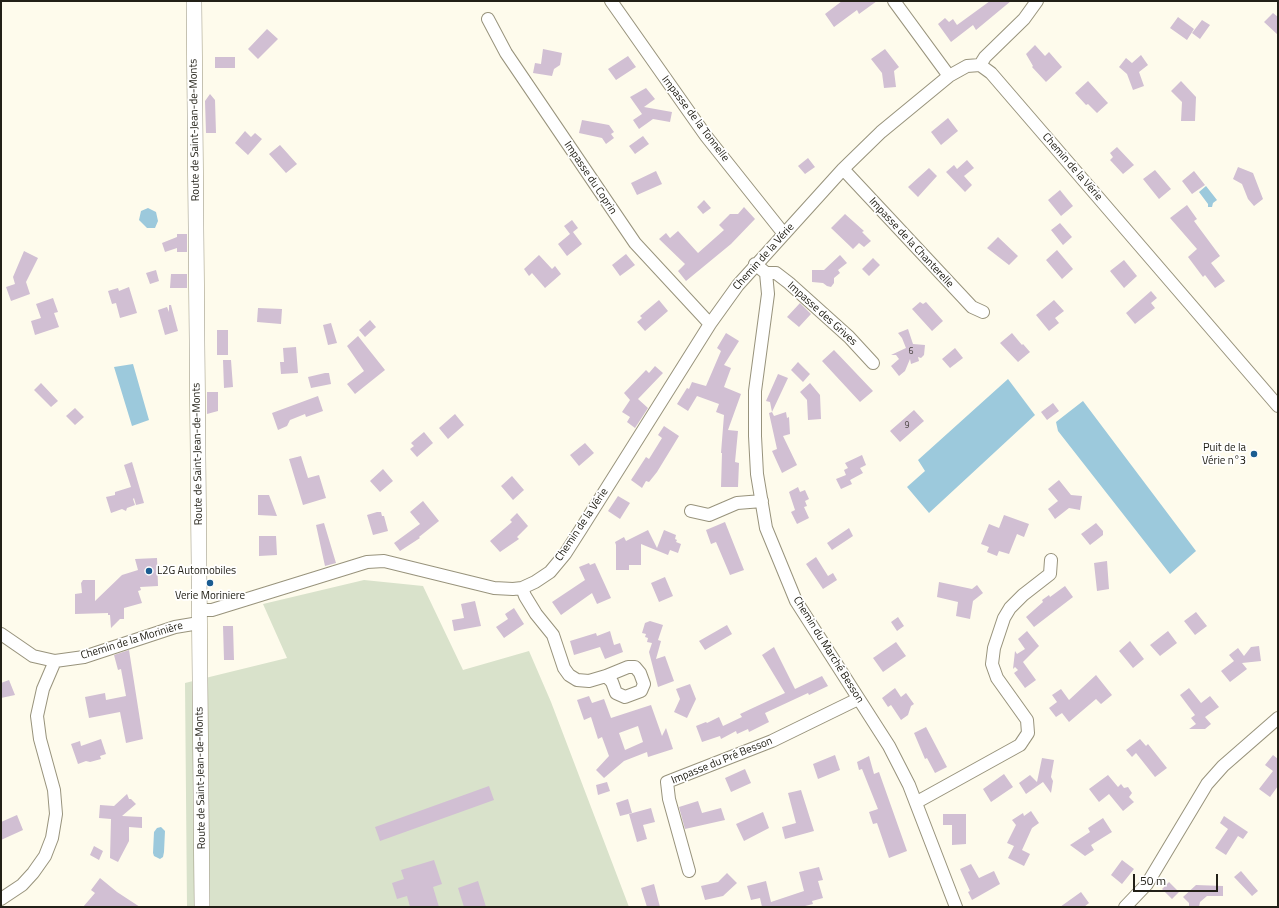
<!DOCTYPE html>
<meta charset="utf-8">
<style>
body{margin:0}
#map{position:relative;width:1279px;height:908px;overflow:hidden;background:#fefbec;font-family:"Titillium Web",sans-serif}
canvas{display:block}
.frame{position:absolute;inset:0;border:2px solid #222017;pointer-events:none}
.scale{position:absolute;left:1133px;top:874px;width:85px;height:18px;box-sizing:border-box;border:2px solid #222017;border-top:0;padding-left:5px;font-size:12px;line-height:14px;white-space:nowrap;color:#222017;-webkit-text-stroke:3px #fff;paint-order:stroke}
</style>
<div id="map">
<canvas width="1279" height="908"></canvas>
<div class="frame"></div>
<div class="scale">50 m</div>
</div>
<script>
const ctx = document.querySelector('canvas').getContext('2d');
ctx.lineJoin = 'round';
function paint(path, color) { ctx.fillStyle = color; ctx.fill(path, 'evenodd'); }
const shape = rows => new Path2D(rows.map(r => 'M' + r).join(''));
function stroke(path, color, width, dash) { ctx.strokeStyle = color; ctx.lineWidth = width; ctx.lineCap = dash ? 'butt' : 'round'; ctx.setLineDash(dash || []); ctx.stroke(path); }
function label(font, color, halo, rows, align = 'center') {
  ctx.font = font + ' "Titillium Web",sans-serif'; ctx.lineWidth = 3.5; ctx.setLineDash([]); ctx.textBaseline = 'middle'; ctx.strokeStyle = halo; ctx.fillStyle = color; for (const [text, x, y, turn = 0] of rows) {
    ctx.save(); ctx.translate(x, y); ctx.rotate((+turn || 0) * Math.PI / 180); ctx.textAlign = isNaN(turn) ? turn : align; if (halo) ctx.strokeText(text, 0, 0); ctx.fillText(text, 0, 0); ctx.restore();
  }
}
paint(shape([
 [364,580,423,586,463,670,529,651,551,702,629,907,187,907,185,683,287,658,263,604]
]), '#d9e2cb');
paint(shape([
 [1206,186,1217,200,1213,203,1212,207,1208,207,1208,204,1199,192],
 [148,208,156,212,158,221,155,228,147,228,139,220,141,211],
 [133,364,149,420,132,426,114,367],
 [1008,379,1035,415,929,513,907,487,925,471,918,460],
 [1083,401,1196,551,1170,574,1058,431,1056,422],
 [161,827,165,831,164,852,163,857,160,859,154,856,153,853,154,832,157,828]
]), '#9cc9dc');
paint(shape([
 [842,1,877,1,859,14,857,10,834,27,825,14],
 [990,1,1011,1,976,30,973,25,951,42,938,24,945,18,949,22,953,19,957,25],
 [1273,13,1278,17,1278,35,1264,22],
 [1178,17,1194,29,1187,40,1170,28],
 [1202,20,1210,25,1200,39,1192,33],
 [267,29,278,39,258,59,248,49],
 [1035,45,1045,56,1049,52,1062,67,1046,82,1032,67,1033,66,1026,54],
 [543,49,562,53,560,65,554,69,552,76,533,73,535,63,541,64],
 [885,49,899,67,894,71,896,87,884,88,882,73,871,59],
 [1141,55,1148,65,1139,72,1144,86,1133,90,1127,74,1119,67,1126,58,1132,63],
 [628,56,636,67,616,80,608,69],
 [215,57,235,57,235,68,215,68],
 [1088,81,1108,103,1097,113,1088,104,1086,105,1075,93],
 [1181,81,1196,97,1195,121,1181,121,1182,102,1171,91],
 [646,88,655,99,644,107,672,112,670,122,653,119,639,129,633,120,642,114,630,97],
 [210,94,215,100,216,133,206,133,205,101],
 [948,118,958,131,941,145,931,132],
 [582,120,609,125,614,132,611,134,614,138,606,144,602,138,579,133],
 [245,131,251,137,255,133,262,139,248,155,235,143],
 [643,136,649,144,635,154,629,146],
 [280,145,297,164,286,173,269,154],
 [1117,147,1134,165,1123,174,1110,160,1113,157,1110,153],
 [808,158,815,167,805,174,798,166],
 [967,160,974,168,964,176,972,185,965,192,946,172,954,165,957,169],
 [1238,167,1253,173,1263,199,1254,206,1248,199,1242,184,1233,179],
 [929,168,937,176,918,197,908,187],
 [1155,170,1171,189,1159,199,1143,179],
 [656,171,662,184,637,195,631,183],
 [1194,171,1205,185,1192,194,1182,181],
 [1060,190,1073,206,1061,216,1048,200],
 [704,200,711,208,703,214,697,207],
 [1187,205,1197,219,1194,221,1220,256,1211,263,1225,281,1215,288,1205,275,1203,277,1188,257,1197,249,1170,218],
 [744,207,755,219,731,244,686,281,678,271,685,264,659,239,666,233,670,238,678,231,698,253,724,230,719,225,730,214,738,214],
 [845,214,864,231,862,232,871,241,864,247,859,243,853,249,831,228],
 [572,220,578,228,573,232,582,244,567,256,558,244,570,234,564,226],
 [1060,223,1072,237,1063,245,1051,230],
 [177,234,187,234,187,252,177,252,177,248,165,252,162,243,177,237],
 [998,237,1018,256,1009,265,987,248],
 [1057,250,1073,269,1062,279,1046,260],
 [24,251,38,258,26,282,30,294,11,301,6,287,15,284,13,277],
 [626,254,635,265,620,276,612,265],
 [539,255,552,269,555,266,561,274,545,288,532,273,529,276,524,269],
 [840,255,847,263,838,270,840,273,834,278,834,283,831,287,827,286,823,283,812,282,812,270,824,270],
 [873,258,880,265,869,276,862,269],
 [1124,260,1137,276,1124,288,1110,271],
 [156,270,159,281,150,284,146,273],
 [171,274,187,274,187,288,170,288],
 [129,287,137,313,120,318,116,303,112,304,108,291,118,288,119,291],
 [1151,291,1157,298,1151,303,1155,308,1135,324,1126,313],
 [53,298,58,312,54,313,59,327,35,335,31,321,41,318,36,304],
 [659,300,668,311,645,331,637,322,642,318,640,316],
 [1054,300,1064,311,1055,318,1059,323,1049,331,1036,315],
 [920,302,923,304,926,302,943,321,932,331,912,309],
 [800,303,811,314,799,327,787,317],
 [169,305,171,305,178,331,165,335,158,310,167,307,169,312],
 [258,308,282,309,281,324,257,322],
 [370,320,376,327,365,337,359,330],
 [331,323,337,343,328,345,323,325],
 [908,329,913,344,925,345,924,355,921,358,918,357,919,361,911,364,910,359,905,371,899,376,891,366,899,359,896,355,891,355,906,348,902,338,898,333],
 [217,330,228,330,228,355,217,355],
 [726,333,739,341,724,365,731,368,724,387,741,394,728,430,738,431,735,462,739,463,738,487,721,487,722,453,721,453,724,415,716,412,719,404,697,396,688,411,677,404,687,388,689,389,692,382,706,386,721,351,717,348],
 [1012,333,1022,345,1023,344,1030,352,1018,362,1000,343],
 [358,336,385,370,355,394,347,384,364,371,347,346],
 [296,347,298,373,281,374,280,362,284,362,283,348],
 [955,348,963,358,950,368,942,359],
 [834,350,873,391,860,402,822,361],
 [223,360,231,360,233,387,224,388],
 [798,362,810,374,803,382,791,370],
 [655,366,663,373,638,399,648,408,635,428,627,422,630,417,622,412,630,400,624,393,646,370,649,373],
 [325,373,329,373,331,384,311,388,308,377],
 [778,374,788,378,772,412,774,416,786,412,787,418,789,417,790,434,783,436,797,465,782,473,772,451,777,449,769,413,772,412,770,402,766,401],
 [41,383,58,401,51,407,34,390],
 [810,383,820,395,821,419,808,420,807,400,800,392],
 [207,392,218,392,218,411,207,414],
 [318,396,323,411,306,417,305,414,290,420,287,426,278,430,272,413],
 [1053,403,1059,411,1047,420,1041,412],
 [75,408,84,417,75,425,66,416],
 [914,410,924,421,900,442,890,431],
 [455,414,464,425,448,439,439,428],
 [664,426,679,436,657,472,649,482,646,481,642,488,631,480,646,457,649,459,662,438,658,435],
 [424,432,433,443,417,457,410,449,414,446,411,443],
 [585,443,594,453,579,466,570,455],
 [862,455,866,465,860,468,863,473,850,480,852,484,841,489,836,479,846,475,844,470,848,468,845,463],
 [301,456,308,478,319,475,326,498,303,505,289,459],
 [132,462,144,503,136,505,134,498,133,499,135,505,127,508,126,511,122,509,111,513,106,497,115,495,115,492,131,487,124,465],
 [383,469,393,481,380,492,370,481],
 [512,476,524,490,513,500,501,486],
 [1059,480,1071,495,1082,496,1080,510,1069,508,1055,519,1048,509,1058,501,1048,489],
 [798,487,800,492,805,490,809,499,805,501,807,506,804,507,809,518,797,524,791,512,795,510,789,492],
 [258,495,269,495,277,516,258,515],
 [618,496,630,503,620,519,608,511],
 [423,501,439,521,419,537,420,538,400,551,394,543,420,524,410,512],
 [377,512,381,512,382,516,384,516,388,531,373,535,367,515],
 [517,513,528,526,517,537,519,539,500,552,490,541,512,522,510,520],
 [1004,515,1029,524,1024,537,1017,534,1009,554,999,551,997,556,987,552,989,547,981,544,989,524,999,528],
 [725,522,744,570,730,575,716,542,711,544,706,530],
 [324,523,336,563,325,566,316,525],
 [1096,523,1103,531,1103,535,1090,545,1081,534],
 [849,528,853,536,832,550,827,543],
 [648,530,657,548,664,530,676,535,675,539,677,540,676,542,681,544,678,553,670,550,668,555,641,544,641,565,629,565,629,570,616,570,616,545,615,542,624,537,626,541],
 [259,536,276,536,277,555,259,556],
 [816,557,828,576,833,573,837,580,823,589,806,564],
 [157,558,158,586,140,587,141,590,138,591,142,603,124,608,124,619,120,619,111,628,110,615,108,615,108,613,75,614,75,594,82,593,81,583,83,580,95,580,95,601,122,575,138,570,135,559],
 [1107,561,1109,589,1097,591,1094,563],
 [589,563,590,565,595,563,611,598,597,604,592,593,561,615,552,602,585,580,579,567],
 [665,577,673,596,659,602,651,583],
 [939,582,972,589,977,585,983,593,973,601,970,619,956,616,958,602,937,597],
 [1065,586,1073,597,1034,627,1026,617,1043,602,1042,600,1049,595,1050,597],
 [475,601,481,626,454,631,452,620,464,618,461,604],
 [514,608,524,624,504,638,496,627,508,619,505,614],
 [1196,612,1207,626,1195,635,1184,621],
 [898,617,904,626,897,631,891,622],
 [650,621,663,625,658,640,661,641,656,659,665,656,674,681,658,687,649,652,652,643,647,642,648,638,645,637,646,634,642,633,645,623],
 [727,625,732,634,705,650,699,641],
 [223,626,233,626,234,660,224,660],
 [610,631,614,645,620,643,623,652,605,659,600,647,574,655,570,641,596,633,597,636],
 [1027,631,1039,646,1023,662,1036,680,1025,688,1014,673,1018,670,1015,667,1013,669,1015,651,1017,654,1025,649,1018,639],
 [1168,631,1177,643,1160,656,1150,645],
 [1130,641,1144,659,1133,668,1119,651],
 [896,642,906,656,883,672,873,658],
 [1259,646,1261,661,1242,663,1247,669,1230,682,1221,671,1234,661,1229,655,1238,648,1244,656,1251,647],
 [774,647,795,689,822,676,828,686,809,695,808,693,765,713,769,722,749,732,748,729,737,734,736,731,721,739,720,736,702,742,696,726,706,722,707,723,719,717,723,726,742,717,740,714,785,693,762,655],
 [129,650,143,739,126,743,120,712,89,718,85,697,105,693,106,700,126,696,121,669,118,670,114,655],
 [1096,675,1112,695,1101,704,1096,699,1069,722,1062,713,1056,717,1049,708,1057,702,1052,695,1061,689,1069,700],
 [9,680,15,695,1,698,1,683],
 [690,684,696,699,687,718,674,712,680,699,676,689],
 [895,688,901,697,906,693,914,704,911,706,908,715,901,720,891,705,888,707,882,698],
 [1189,688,1201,703,1210,696,1219,707,1205,717,1211,724,1205,729,1189,729,1196,724,1191,718,1195,715,1180,695],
 [589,696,592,703,604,699,611,718,651,705,662,736,666,728,673,749,648,757,647,752,624,761,604,778,596,770,609,756,602,737,598,739,591,717,584,720,577,700],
 [638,726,643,742,625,750,619,733],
 [926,727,947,767,935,773,927,758,925,759,914,733],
 [101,739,106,754,100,756,101,759,90,762,86,761,78,764,71,744,80,741,81,746],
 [1140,739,1146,746,1148,744,1167,768,1155,777,1136,753,1132,757,1126,750],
 [835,755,840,770,818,779,813,764],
 [1273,755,1278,759,1278,786,1270,797,1259,789,1273,771,1265,765],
 [869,756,874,774,879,772,907,851,889,858,877,823,873,824,869,812,878,809,862,769,859,770,857,762],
 [1042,758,1054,760,1051,777,1053,781,1051,793,1043,782,1026,794,1019,783,1030,775,1037,782],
 [745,769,751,783,731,792,725,778],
 [1004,774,1013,787,991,802,983,789],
 [1108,775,1118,787,1121,784,1124,788,1128,787,1132,793,1129,797,1134,802,1123,811,1109,794,1099,802,1089,789],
 [607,782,610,791,598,795,596,785],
 [489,786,494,800,380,841,375,827],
 [801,790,814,831,785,839,782,827,796,823,788,793],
 [127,794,129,799,131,799,136,804,122,816,142,817,142,828,129,827,129,841,118,862,110,858,111,819,99,818,100,805,114,806],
 [628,799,632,813,620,816,616,803],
 [698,801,702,813,721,808,725,820,685,829,679,807],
 [651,808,655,822,643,825,647,839,637,842,629,814],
 [1031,811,1039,823,1032,828,1022,850,1030,854,1024,866,1008,858,1014,846,1007,843,1016,825,1012,820,1023,813,1024,816],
 [763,812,769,828,744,841,736,824],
 [943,814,966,814,966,844,952,845,952,825,943,825],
 [17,815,23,830,1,840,1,822],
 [1224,816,1248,832,1243,839,1238,836,1226,855,1215,848,1228,829,1220,823],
 [1103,818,1112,832,1091,845,1094,850,1085,856,1070,845,1090,832,1088,828],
 [94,846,103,851,99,860,90,855],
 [434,860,442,884,433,887,439,907,410,907,407,896,397,899,392,883,404,879,401,870],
 [1122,860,1134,869,1122,884,1111,875],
 [971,864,979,878,994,871,1000,884,972,900,968,892,970,891,960,869],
 [819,867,823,880,818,881,823,898,812,901,813,904,801,907,762,907,760,898,751,900,747,886,766,881,771,902,804,891,799,872],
 [1241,871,1258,891,1252,896,1234,877],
 [727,873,737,883,723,896,705,900,701,886,718,882],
 [100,878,117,892,140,907,83,907,95,893,91,890],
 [478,881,486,907,464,907,458,888],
 [1169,882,1179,892,1172,899,1162,889],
 [654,884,660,907,647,907,641,888],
 [1196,885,1223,886,1223,896,1207,896,1200,902,1199,907,1189,907,1189,903,1183,897],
 [1081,892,1089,903,1084,907,1060,907]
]), '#d1bfd3');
const minor = shape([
 [611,1,706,136,784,234],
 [894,1,949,76],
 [488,19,506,53,635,243,710,324],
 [980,65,985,57,1024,19,1037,1],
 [843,169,972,307,983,312],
 [755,264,766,273,768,294,755,391,755,436,757,474,766,528,796,601,889,746,909,785,956,907],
 [766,273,776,273,789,283,849,337,873,363],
 [691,511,709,515,737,503,762,501],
 [522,588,525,596,536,614,553,635,564,668,569,675,577,680,589,681,606,676,628,667,635,667,640,673,644,684,641,691,625,697,616,693,612,682,606,676],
 [199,610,212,610,367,562,384,561,494,588,513,589,522,588,535,582,550,572,565,554,581,529,710,324,738,285,843,169,881,132,949,76,967,66,980,65,991,73,1278,406],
 [1,634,33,656,55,661,84,657,175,627,199,623],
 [917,802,1020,745,1028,733,1027,720,997,678,992,664,994,648,1004,618,1010,608,1023,595,1050,574,1051,560],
 [689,871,669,799,667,782,772,741,858,699],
 [1,899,22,885,33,873,45,856,52,838,56,814,54,790,40,739,37,716,43,689,55,661],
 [1125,907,1147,884,1207,784,1223,766,1278,718]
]);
const major = shape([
 [194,1,202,907]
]);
stroke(minor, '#98937c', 14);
stroke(major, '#98937c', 16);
stroke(minor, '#fff', 12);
stroke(major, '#fff', 15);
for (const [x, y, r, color] of [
 [1254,454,4,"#1a5c91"],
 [149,571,4,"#1a5c91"],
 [210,583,4,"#1a5c91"]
]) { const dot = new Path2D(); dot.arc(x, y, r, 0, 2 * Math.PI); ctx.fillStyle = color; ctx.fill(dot); stroke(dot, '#fff', 1.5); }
label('9px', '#4e4846', null, [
 ["6",911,352],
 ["9",907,426]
]);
label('11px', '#222017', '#fff', [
 ["Impasse de la Tonnelle",695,119,53],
 ["Route de Saint-Jean-de-Monts",195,130,-91],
 ["Chemin de la Vérie",1072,167,49],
 ["Impasse du Coprin",590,178,56],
 ["Impasse de la Chanterelle",911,243,47],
 ["Chemin de la Vérie",764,257,-48],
 ["Impasse des Grives",822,314,42],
 ["Route de Saint-Jean-de-Monts",198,454,-91],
 ["Chemin de la Vérie",582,525,-56],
 ["Chemin de la Morinière",132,641,-17],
 ["Chemin du Marché Besson",828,650,58],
 ["Impasse du Pré Besson",722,761,-22],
 ["Route de Saint-Jean-de-Monts",201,778,-91]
]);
label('11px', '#222017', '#fff', [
 ["Puit de la",1246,448],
 ["Vérie n°3",1246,461],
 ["L2G Automobiles",157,571,"left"],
 ["Verie Moriniere",210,596,"center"]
], 'right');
</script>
